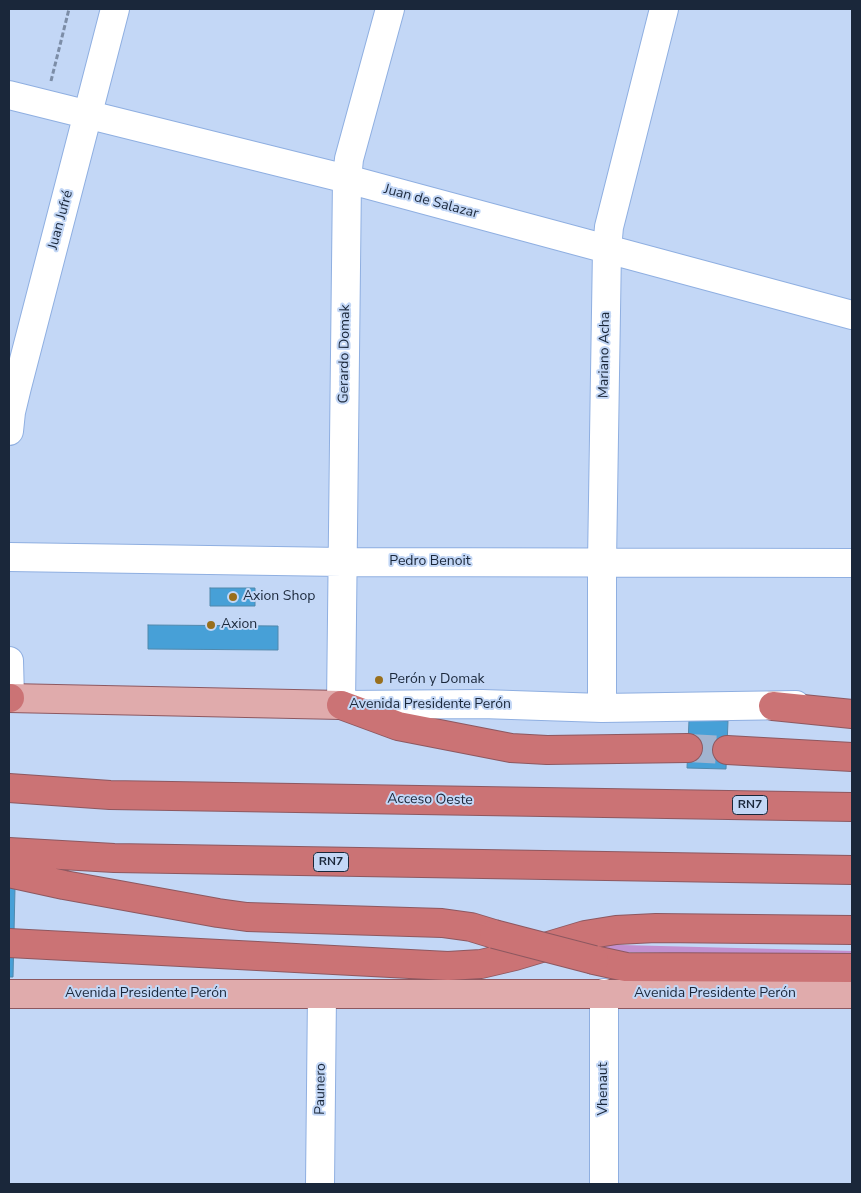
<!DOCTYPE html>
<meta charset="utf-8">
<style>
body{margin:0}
#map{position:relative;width:861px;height:1193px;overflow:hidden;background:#c3d7f6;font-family:"Nunito Sans",sans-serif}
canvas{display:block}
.frame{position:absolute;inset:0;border:10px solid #1a273a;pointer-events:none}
</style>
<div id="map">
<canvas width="861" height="1193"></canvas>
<div class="frame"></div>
</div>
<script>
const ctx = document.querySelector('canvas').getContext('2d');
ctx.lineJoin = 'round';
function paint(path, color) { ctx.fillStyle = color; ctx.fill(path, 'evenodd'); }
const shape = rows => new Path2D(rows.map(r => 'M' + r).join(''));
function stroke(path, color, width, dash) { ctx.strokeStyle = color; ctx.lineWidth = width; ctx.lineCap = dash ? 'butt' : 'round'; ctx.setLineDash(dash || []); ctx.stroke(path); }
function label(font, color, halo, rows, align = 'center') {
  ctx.font = font + ' "Nunito Sans",sans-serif'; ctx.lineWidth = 4; ctx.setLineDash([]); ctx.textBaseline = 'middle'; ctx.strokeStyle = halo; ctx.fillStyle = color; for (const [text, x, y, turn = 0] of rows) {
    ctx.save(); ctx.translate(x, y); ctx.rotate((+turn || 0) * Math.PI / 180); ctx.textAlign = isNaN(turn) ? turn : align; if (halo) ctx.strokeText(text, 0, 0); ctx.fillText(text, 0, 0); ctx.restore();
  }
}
paint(shape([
 [584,944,852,951,852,957,577,951]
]), '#c290cf');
const building = shape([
 [210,588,255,588,255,606,210,606,210,588],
 [148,625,278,626,278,650,148,649,148,625],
 [689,720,728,721,726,769,687,768,689,720],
 [9,888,15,888,13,977,9,977,9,888]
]);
paint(building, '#47a0d7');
stroke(building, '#5188ac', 1);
stroke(shape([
 [688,748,727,750]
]), '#a1b4d0', 28, [28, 14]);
const minor = shape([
 [390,9,349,159,347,179,341,705,482,704,602,708,796,705],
 [9,95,347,179,852,315],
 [9,431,11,412,17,387,115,9],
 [9,557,342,562,852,563],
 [9,661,10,698],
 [602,708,602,562,607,249,609,227,664,9],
 [320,1184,322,994],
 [604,1184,604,993]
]);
const major = shape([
 [9,698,341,705],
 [9,994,852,994]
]);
const highway = shape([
 [9,698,10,698],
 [341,705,398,726,511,748,547,750,688,748],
 [773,706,852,714],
 [727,750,852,757],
 [9,788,110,795,852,807],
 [9,852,114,858,852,870],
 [9,873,64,885,218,913,247,917,442,923,471,927,494,934],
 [9,943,448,966,481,964,515,956,585,935,616,930,656,928,852,930],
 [594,960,626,967,852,968]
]);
stroke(minor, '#8fafe1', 30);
stroke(major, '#8d5860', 30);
stroke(highway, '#8d5860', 30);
stroke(shape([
 [51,81,69,9]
]), '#7c8da7', 3, [5, 2.5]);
stroke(minor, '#fff', 28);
stroke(major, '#e0abac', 28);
stroke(highway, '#cb7375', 28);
const highwayBridge = shape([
 [494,934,594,960]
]);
stroke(highwayBridge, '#8d5860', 30, []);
stroke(highwayBridge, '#cb7375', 28);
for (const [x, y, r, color] of [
 [233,597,5,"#996f1c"],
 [211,625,5,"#996f1c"],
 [379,680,5,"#996f1c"]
]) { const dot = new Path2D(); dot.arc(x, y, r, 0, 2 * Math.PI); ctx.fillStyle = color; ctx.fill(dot); stroke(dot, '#c3d7f6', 2); }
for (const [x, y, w] of [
 [750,805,35],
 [331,862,35]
]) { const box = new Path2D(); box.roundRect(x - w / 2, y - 9.5, w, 19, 4); ctx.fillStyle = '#c3d7f6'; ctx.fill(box); stroke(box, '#1a273a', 1); }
label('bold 12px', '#1a273a', null, [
 ["RN7",750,805],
 ["RN7",331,862]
]);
label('14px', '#1a273a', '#c3d7f6', [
 ["Juan de Salazar",431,202,15],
 ["Juan Jufré",61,220,-75],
 ["Gerardo Domak",345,354,-89],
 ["Mariano Acha",605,355,-89],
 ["Pedro Benoit",430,562],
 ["Avenida Presidente Perón",430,705],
 ["Acceso Oeste",430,800,1],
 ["Avenida Presidente Perón",146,994],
 ["Avenida Presidente Perón",715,994],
 ["Paunero",321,1089,-89],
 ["Vhenaut",604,1089,-90]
]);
label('14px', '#1a273a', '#c3d7f6', [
 ["Axion Shop",243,597],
 ["Axion",221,625],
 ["Perón y Domak",389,680]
], 'left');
</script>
